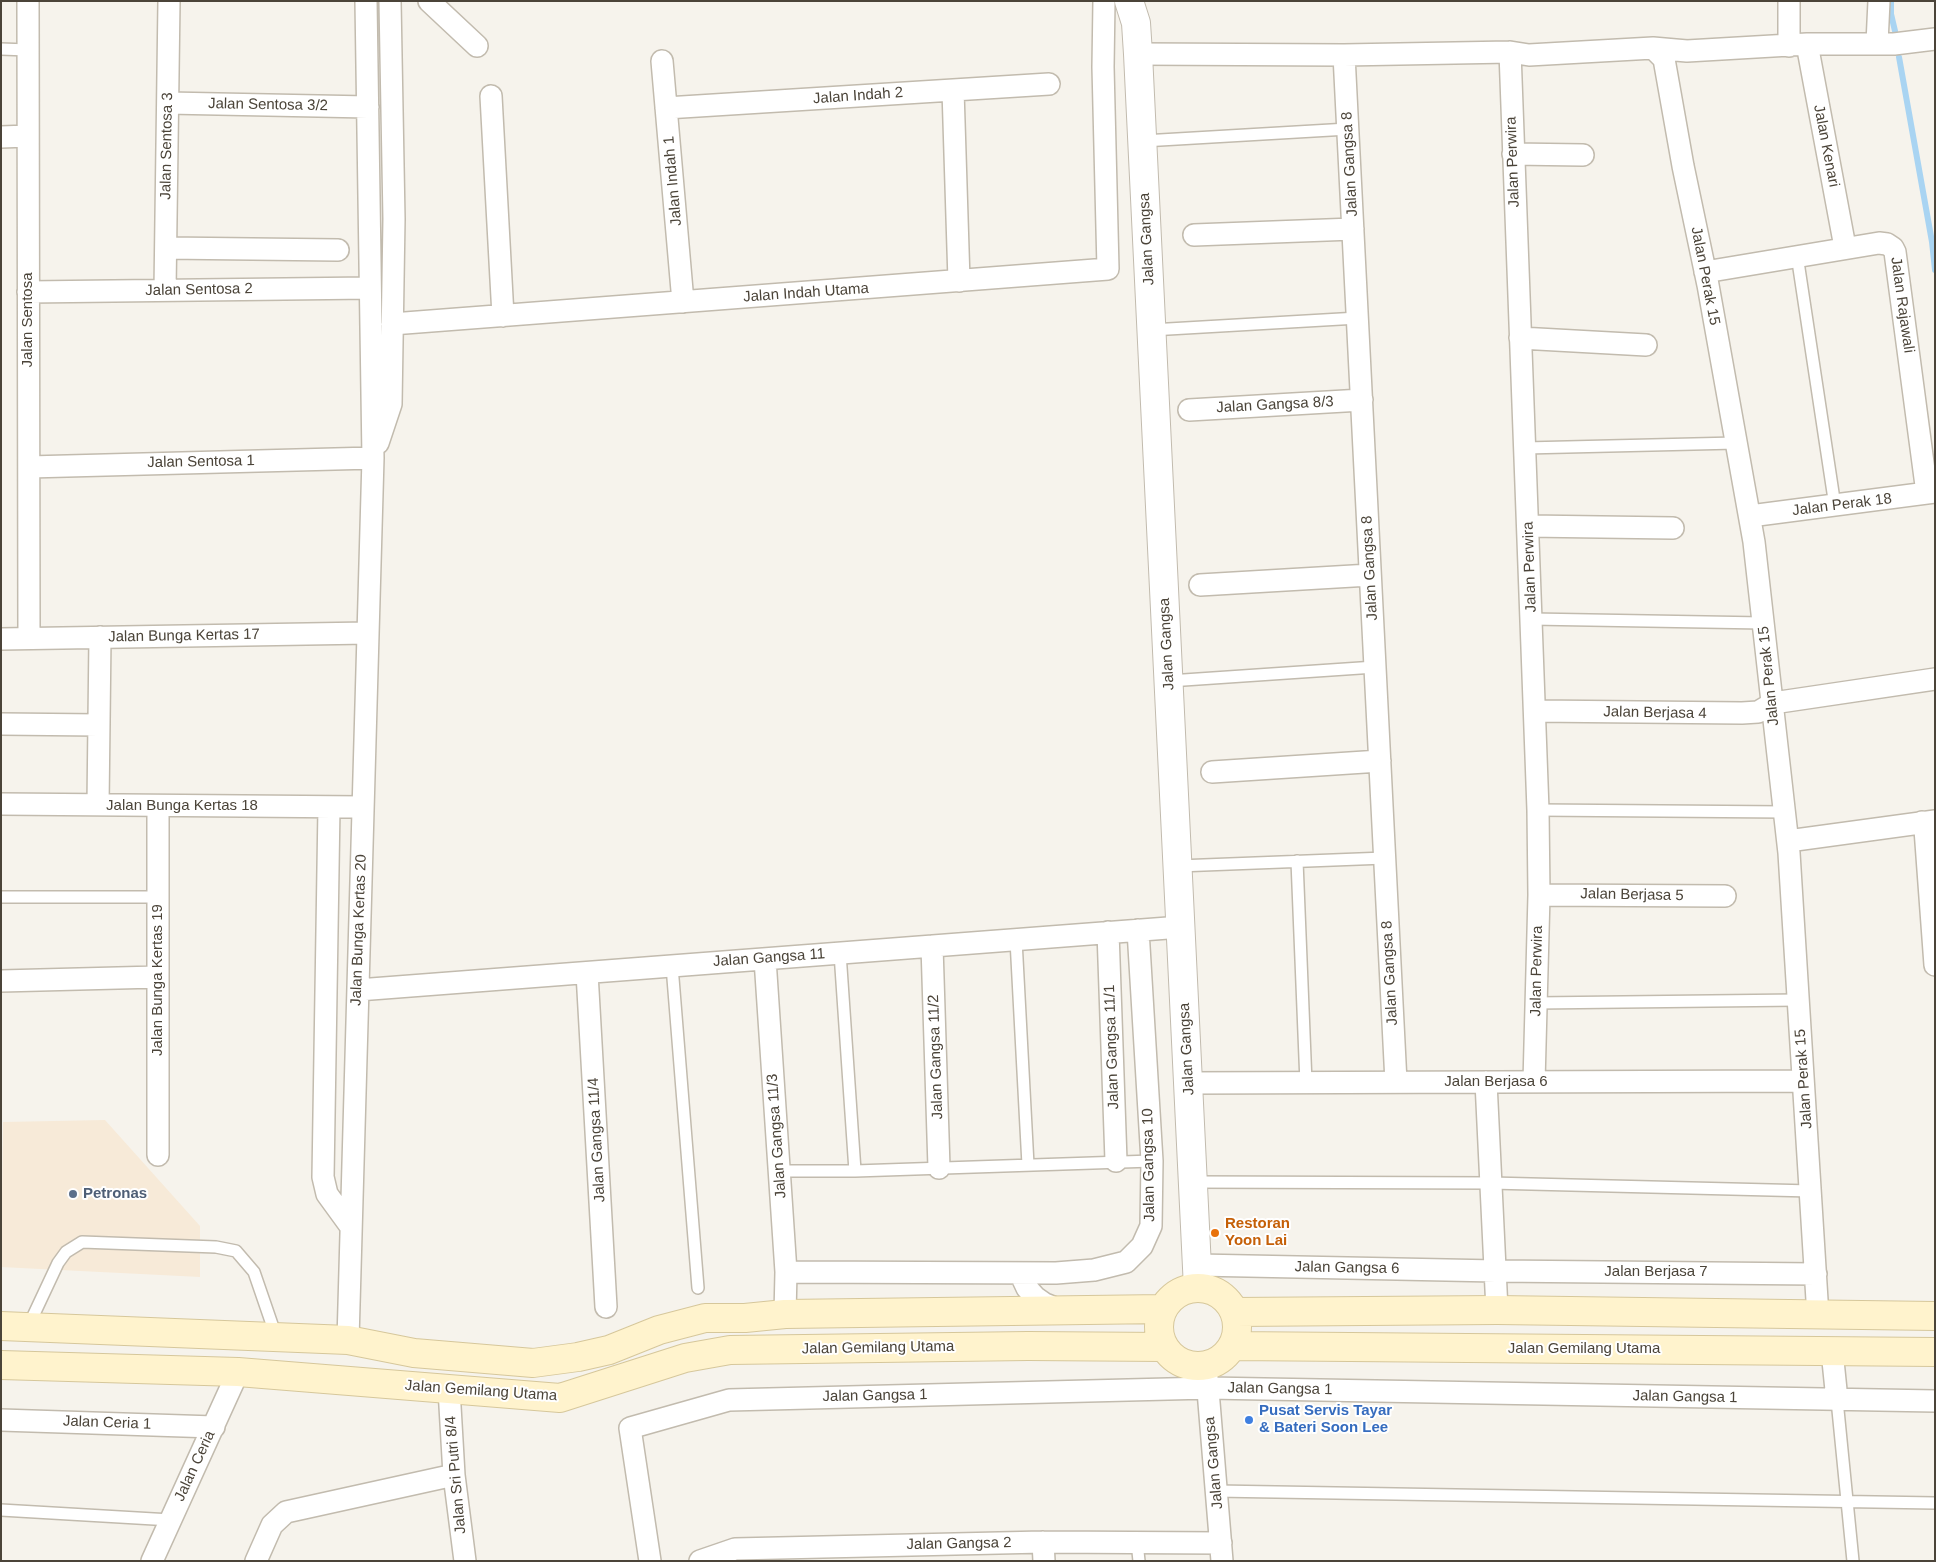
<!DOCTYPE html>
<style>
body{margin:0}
#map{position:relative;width:1936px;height:1562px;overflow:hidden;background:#f6f3ec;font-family:Arial,sans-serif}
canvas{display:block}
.frame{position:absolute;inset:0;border:2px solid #4b4439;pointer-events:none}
</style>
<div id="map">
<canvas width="1936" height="1562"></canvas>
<div class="frame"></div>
</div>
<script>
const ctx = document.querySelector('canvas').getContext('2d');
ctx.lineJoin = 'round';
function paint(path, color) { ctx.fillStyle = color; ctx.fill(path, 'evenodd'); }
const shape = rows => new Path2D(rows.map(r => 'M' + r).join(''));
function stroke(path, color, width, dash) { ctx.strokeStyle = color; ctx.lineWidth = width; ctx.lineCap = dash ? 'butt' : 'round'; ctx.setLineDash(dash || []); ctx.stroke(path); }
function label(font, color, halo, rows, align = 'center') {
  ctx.font = font + ' Arial,sans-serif'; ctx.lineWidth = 4; ctx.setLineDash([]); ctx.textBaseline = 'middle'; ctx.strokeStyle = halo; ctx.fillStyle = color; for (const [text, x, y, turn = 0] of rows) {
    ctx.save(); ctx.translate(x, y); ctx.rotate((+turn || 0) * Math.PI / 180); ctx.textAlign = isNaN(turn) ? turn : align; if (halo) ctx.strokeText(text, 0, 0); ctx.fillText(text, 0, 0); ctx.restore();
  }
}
paint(shape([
 [105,1120,200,1226,200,1277,1,1267,3,1122]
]), '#f7ead8');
stroke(shape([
 [1891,1,1891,14,1895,31],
 [1899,57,1932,242,1935,270]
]), '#a9d4f2', 6);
const service = shape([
 [1,49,28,50],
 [1143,141,1348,129],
 [1797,255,1835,506],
 [1151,330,1358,318],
 [1525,448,1736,443],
 [1532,619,1763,623],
 [1169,681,1375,667],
 [1538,810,1785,812],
 [1297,861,1306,1083],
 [1178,866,1385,858],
 [1,897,158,897],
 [1016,940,1028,1165],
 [840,953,855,1171],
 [672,966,698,1288],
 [1536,1003,1798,1000],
 [779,1171,855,1171,1152,1161],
 [1193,1182,1491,1183,1811,1191],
 [28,1327,58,1263,66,1252,82,1242,216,1247,236,1251,254,1272,276,1336],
 [1837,1400,1853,1561],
 [1216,1491,1935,1503],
 [1,1510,171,1520],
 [1137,1542,1139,1561]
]);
const minor = shape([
 [28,1,29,638],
 [429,1,477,46],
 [1877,43,1879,1],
 [1807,44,1845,247],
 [1789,46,1789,1],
 [1653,48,1664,59,1683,166,1708,285,1754,542,1789,853,1818,1316],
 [1510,52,1538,810,1539,895,1534,1082],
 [1138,54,1344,55,1510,52,1529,55,1653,48,1687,51,1807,44,1894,44,1935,39],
 [1344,55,1396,1082],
 [662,61,683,302],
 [953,90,959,281],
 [491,96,503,316],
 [168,103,368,107],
 [666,108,1049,84],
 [1,137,28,136],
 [1513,154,1583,155],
 [1194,235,1353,229],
 [166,248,338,250],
 [1705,272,1879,243,1887,244,1893,248,1895,252,1927,493],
 [165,290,169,1],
 [28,292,370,288],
 [392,324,1108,269,1103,67,1104,1],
 [1520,338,1646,345],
 [1189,410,1362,400],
 [378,443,391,404,394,219,390,1],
 [29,467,373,458],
 [1750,516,1935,492],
 [1528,526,1673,528],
 [1200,585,1370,575],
 [1,639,368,633],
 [1535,711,1742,713,1758,712,1773,703,1935,679],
 [1,724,99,725],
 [1212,772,1380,761],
 [1,804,363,807],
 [98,805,100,637],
 [329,807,323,1177,327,1194,351,1227],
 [1922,822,1925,829,1935,965],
 [1788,841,1935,821],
 [1539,895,1725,896],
 [1108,932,1116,1161],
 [932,946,939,1168],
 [765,959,786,1272,785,1314],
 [587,973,606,1307],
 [1,981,157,977],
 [358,990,1181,927],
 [1486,1082,1497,1310],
 [1188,1083,1803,1081],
 [158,1155,158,806],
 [1198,1265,1496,1271,1816,1274],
 [786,1272,1056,1273,1094,1270,1126,1262,1142,1246,1151,1226,1152,1161,1138,930],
 [1020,1273,1027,1288,1035,1297,1045,1304,1060,1310],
 [348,1340,373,458,366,1],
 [1832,1351,1837,1400],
 [1206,1366,1222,1561],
 [449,1389,454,1475,465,1561],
 [1,1420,214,1427],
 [1043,1542,1044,1561],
 [152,1561,238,1372],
 [256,1561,272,1525,286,1512,454,1475],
 [650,1561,630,1428,729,1400,1208,1388,1935,1401],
 [700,1561,735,1549,1043,1542,1221,1543]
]);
const tertiary = shape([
 [1129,1,1136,23,1138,54,1198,1288]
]);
const secondary = shape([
 '1159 1327a39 39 0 1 1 78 0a39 39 0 1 1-78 0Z',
 [1235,1312,1497,1310,1935,1316],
 [1,1326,348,1340,414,1353,533,1363,578,1357,609,1350,659,1330,705,1318,745,1318,785,1314,1163,1309],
 [1233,1346,1935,1352],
 [1,1365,238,1372,560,1398,685,1358,730,1350,1028,1346,1164,1347]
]);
stroke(service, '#c2bbae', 14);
stroke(minor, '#c2bbae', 24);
stroke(tertiary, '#c2bbae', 30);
stroke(secondary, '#d6c79b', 30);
stroke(service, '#fff', 11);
stroke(minor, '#fff', 21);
stroke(tertiary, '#fff', 28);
stroke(secondary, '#fff3cd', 28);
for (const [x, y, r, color] of [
 [73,1194,5,"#5c6f8a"],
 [1215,1233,5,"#e8710a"],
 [1249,1420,5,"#3f7fe0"]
]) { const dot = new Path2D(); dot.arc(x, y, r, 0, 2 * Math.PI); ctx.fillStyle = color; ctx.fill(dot); stroke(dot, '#fff', 2); }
label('15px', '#4b4439', '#fff', [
 ["Jalan Indah 2",858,96,-4],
 ["Jalan Sentosa 3/2",268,105,1],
 ["Jalan Sentosa 3",167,146,-89],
 ["Jalan Kenari",1826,146,79],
 ["Jalan Perwira",1513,162,-92],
 ["Jalan Gangsa 8",1350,164,-93],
 ["Jalan Indah 1",673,181,-95],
 ["Jalan Gangsa",1147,239,-93],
 ["Jalan Perak 15",1705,276,79],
 ["Jalan Sentosa 2",199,290,-1],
 ["Jalan Indah Utama",806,293,-4],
 ["Jalan Rajawali",1902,305,82],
 ["Jalan Sentosa",28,320,-90],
 ["Jalan Gangsa 8/3",1275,405,-3],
 ["Jalan Sentosa 1",201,462,-1],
 ["Jalan Perak 18",1842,505,-7],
 ["Jalan Perwira",1530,567,-92],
 ["Jalan Gangsa 8",1370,568,-93],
 ["Jalan Bunga Kertas 17",184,636,-1],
 ["Jalan Gangsa",1167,644,-93],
 ["Jalan Perak 15",1769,676,-96],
 ["Jalan Berjasa 4",1655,713,1],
 ["Jalan Bunga Kertas 18",182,806],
 ["Jalan Berjasa 5",1632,895,1],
 ["Jalan Bunga Kertas 20",359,930,-88],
 ["Jalan Gangsa 11",769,958,-4],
 ["Jalan Perwira",1537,971,-89],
 ["Jalan Gangsa 8",1390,973,-93],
 ["Jalan Bunga Kertas 19",158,980,-90],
 ["Jalan Gangsa 11/1",1112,1047,-92],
 ["Jalan Gangsa",1187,1049,-93],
 ["Jalan Gangsa 11/2",936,1057,-92],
 ["Jalan Perak 15",1804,1079,-94],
 ["Jalan Berjasa 6",1496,1082],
 ["Jalan Gangsa 11/3",777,1136,-94],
 ["Jalan Gangsa 11/4",597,1140,-93],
 ["Jalan Gangsa 10",1149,1165,-91],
 ["Jalan Gangsa 6",1347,1268,1],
 ["Jalan Berjasa 7",1656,1272],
 ["Jalan Gemilang Utama",878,1348,-1],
 ["Jalan Gemilang Utama",1584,1349],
 ["Jalan Gangsa 1",1280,1389,1],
 ["Jalan Gemilang Utama",481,1391,4],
 ["Jalan Gangsa 1",875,1396,-1],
 ["Jalan Gangsa 1",1685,1397,1],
 ["Jalan Ceria 1",107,1423,2],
 ["Jalan Gangsa",1214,1463,-95],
 ["Jalan Ceria",195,1466,-65],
 ["Jalan Sri Putri 8/4",456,1475,-95],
 ["Jalan Gangsa 2",959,1544,-1]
]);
label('bold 15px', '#4e5e75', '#fff', [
 ["Petronas",83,1194]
], 'left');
label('bold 15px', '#c56008', '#fff', [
 ["Restoran",1225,1224],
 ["Yoon Lai",1225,1241]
], 'left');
label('bold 15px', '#366cbe', '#fff', [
 ["Pusat Servis Tayar",1259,1411],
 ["& Bateri Soon Lee",1259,1428]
], 'left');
</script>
